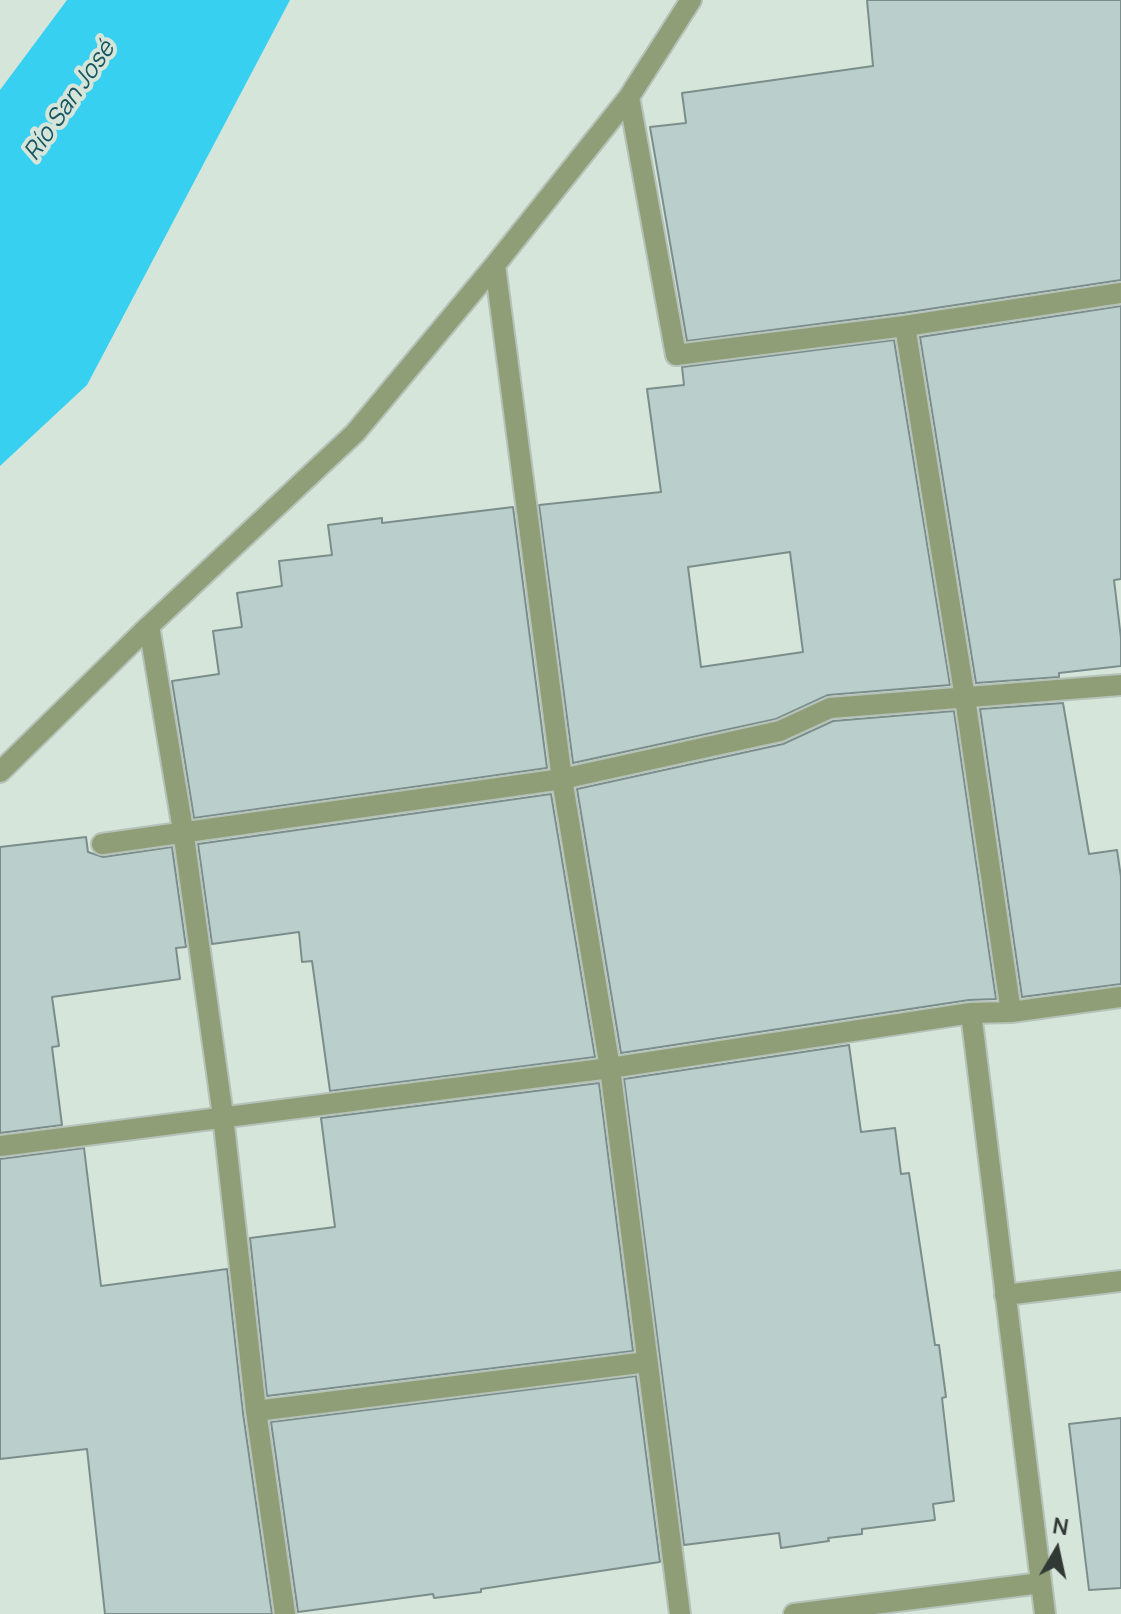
<!DOCTYPE html>
<meta charset="utf-8">
<style>
body{margin:0}
#map{position:relative;width:1121px;height:1614px;overflow:hidden;background:#d6e5da;font-family:Manrope,sans-serif}
canvas{display:block}
.north{position:absolute;left:1017px;top:1510px;width:80px;height:80px;-webkit-text-stroke:6px #d6e5da;paint-order:stroke;rotate:9deg;font-size:22px;font-weight:700;line-height:32px;text-align:center;color:#323834}
.north::after{content:'';display:block;margin:auto;width:28px;height:36px;background:#323834;clip-path:polygon(50% 0,100% 100%,50% 72%,0 100%)}
</style>
<div id="map">
<canvas width="1121" height="1614"></canvas>
<div class="north">N</div>
</div>
<script>
const ctx = document.querySelector('canvas').getContext('2d');
ctx.lineJoin = 'round';
function paint(path, color) { ctx.fillStyle = color; ctx.fill(path, 'evenodd'); }
const shape = rows => new Path2D(rows.map(r => 'M' + r).join(''));
function stroke(path, color, width, dash) { ctx.strokeStyle = color; ctx.lineWidth = width; ctx.lineCap = dash ? 'butt' : 'round'; ctx.setLineDash(dash || []); ctx.stroke(path); }
function label(font, color, halo, rows, align = 'center') {
  ctx.font = font + ' Manrope,sans-serif'; ctx.lineWidth = 8; ctx.setLineDash([]); ctx.textBaseline = 'middle'; ctx.strokeStyle = halo; ctx.fillStyle = color; for (const [text, x, y, turn = 0] of rows) {
    ctx.save(); ctx.translate(x, y); ctx.rotate((+turn || 0) * Math.PI / 180); ctx.textAlign = isNaN(turn) ? turn : align; if (halo) ctx.strokeText(text, 0, 0); ctx.fillText(text, 0, 0); ctx.restore();
  }
}
paint(shape([
 [67,0,290,0,87,385,0,466,0,90]
]), '#38d0f1');
const building = shape([
 [867,0,1121,0,1121,280,903,313,687,341,650,127,686,123,682,93,873,66,867,0],
 [1121,306,1121,579,1114,580,1121,638,1121,666,1059,673,1059,677,976,683,920,337,1121,306],
 [894,340,950,685,828,695,776,719,573,763,539,505,661,492,647,389,684,385,682,367,894,340],
 [790,552,803,652,701,667,688,567,790,552],
 [513,507,547,768,194,818,172,681,219,674,213,631,242,627,237,593,282,586,279,561,332,555,328,525,382,518,382,523,513,507],
 [1063,703,1089,854,1117,850,1121,877,1121,984,1022,997,980,709,1063,703],
 [954,711,996,999,969,1000,621,1053,577,789,783,744,833,721,954,711],
 [551,794,595,1057,330,1091,312,961,302,962,299,932,212,944,198,844,551,794],
 [86,837,88,852,103,857,172,847,186,947,176,948,180,979,52,997,59,1046,52,1047,62,1125,0,1133,0,847,86,837],
 [849,1045,861,1132,895,1128,901,1174,909,1173,935,1345,939,1345,946,1397,942,1398,954,1501,933,1504,935,1520,862,1529,862,1534,828,1538,829,1541,781,1548,779,1533,684,1545,624,1079,849,1045],
 [599,1083,633,1351,267,1396,250,1238,335,1227,321,1118,599,1083],
 [84,1148,101,1286,227,1269,243,1413,272,1614,105,1614,87,1449,0,1459,0,1159,84,1148],
 [636,1376,660,1562,481,1589,481,1592,434,1598,433,1594,298,1612,271,1422,636,1376],
 [1121,1418,1121,1588,1089,1590,1069,1424,1121,1418]
]);
paint(building, '#bacecb');
stroke(building, '#7b8e8b', 2);
const minor = shape([
 [629,97,676,355,905,326,1121,293],
 [495,265,562,779,610,1068,680,1614],
 [905,326,965,698,1011,1012],
 [149,626,183,830,223,1116,256,1411,285,1614],
 [0,772,149,626,355,433,495,265,629,97,691,0],
 [102,844,562,779,780,731,830,708,1121,685],
 [971,1013,1045,1614],
 [0,1146,610,1068,971,1013,1011,1012,1121,997],
 [1005,1295,1121,1281],
 [256,1411,647,1362],
 [794,1614,1041,1583]
]);
stroke(minor, '#b5c2b9', 24);
stroke(minor, '#8f9e76', 20);
label('italic 24px', '#195663', '#d6e5da', [
 ["Río San José",70,101,-55]
]);
</script>
